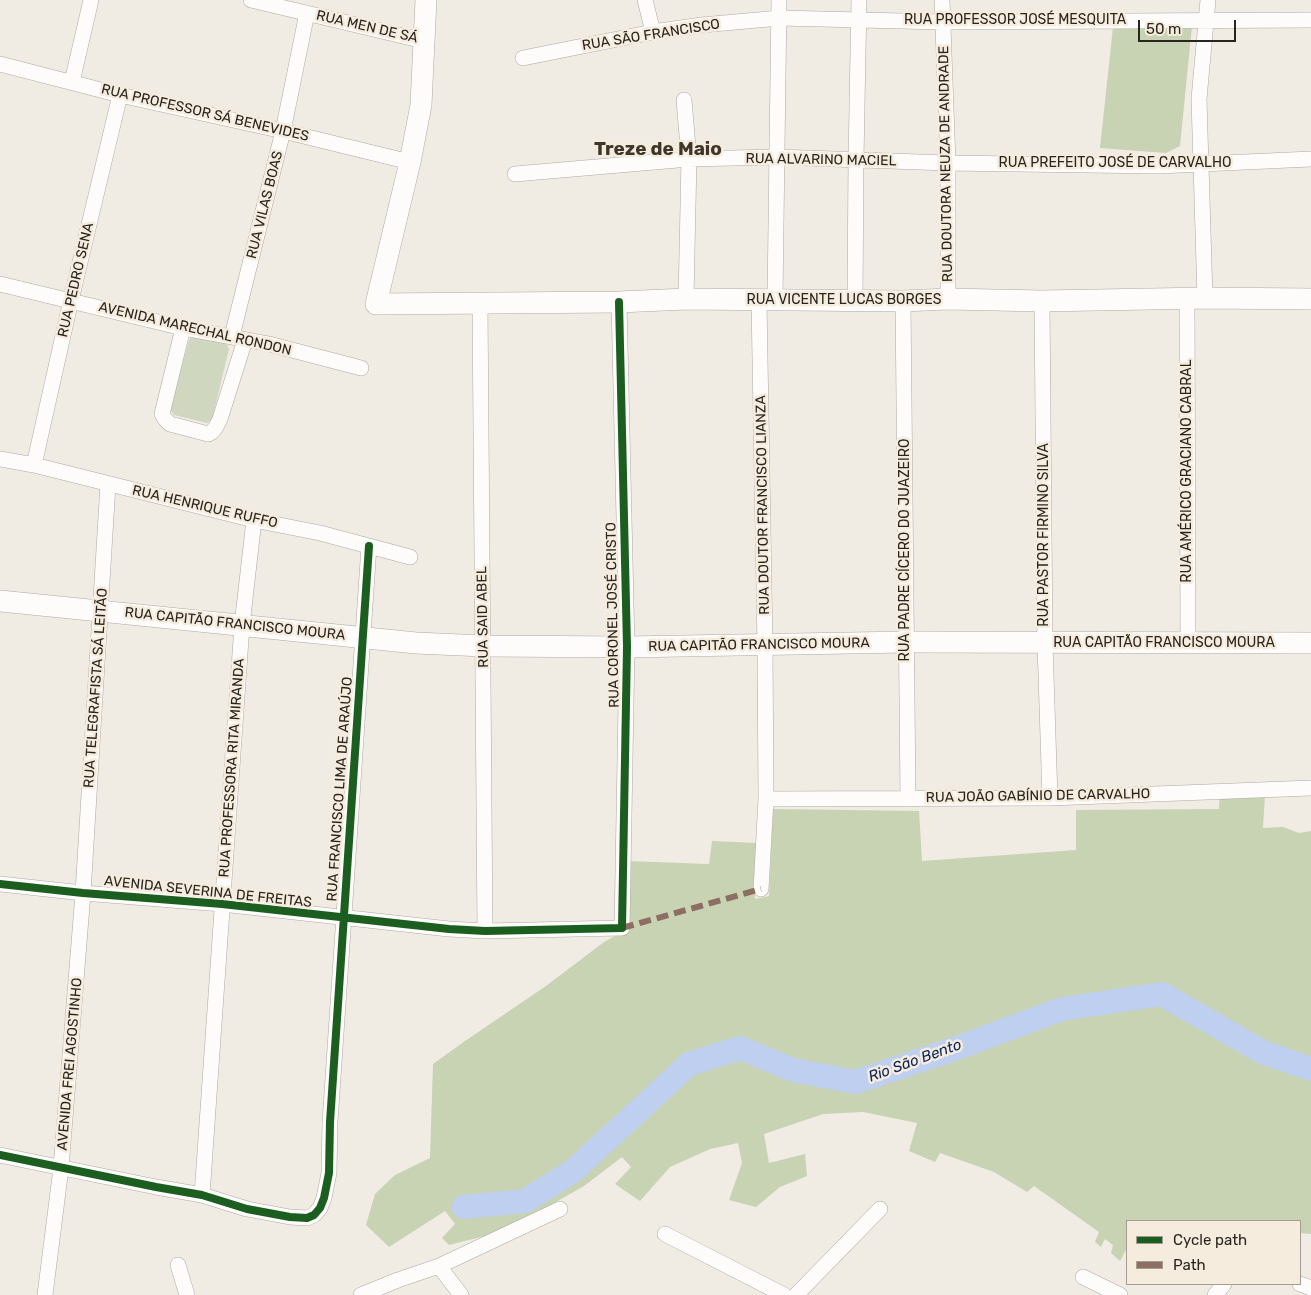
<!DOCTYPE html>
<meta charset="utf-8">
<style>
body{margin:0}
#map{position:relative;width:1311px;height:1295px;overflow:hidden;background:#f0ebe3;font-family:Rubik,sans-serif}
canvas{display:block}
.legend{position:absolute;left:1126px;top:1220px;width:175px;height:65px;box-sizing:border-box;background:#f6ecdd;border:1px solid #a49c91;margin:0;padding:6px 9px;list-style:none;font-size:15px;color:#28241f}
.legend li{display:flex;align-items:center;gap:10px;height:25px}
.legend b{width:25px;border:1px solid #a49c91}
.scale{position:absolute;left:1138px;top:20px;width:98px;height:22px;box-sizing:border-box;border:2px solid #28241f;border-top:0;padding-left:6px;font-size:15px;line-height:18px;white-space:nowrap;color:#28241f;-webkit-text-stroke:4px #f6ecdd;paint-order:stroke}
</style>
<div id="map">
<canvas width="1311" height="1295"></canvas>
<ul class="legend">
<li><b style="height:6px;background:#1b5e20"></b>Cycle path</li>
<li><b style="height:6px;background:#8d6e63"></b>Path</li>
</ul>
<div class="scale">50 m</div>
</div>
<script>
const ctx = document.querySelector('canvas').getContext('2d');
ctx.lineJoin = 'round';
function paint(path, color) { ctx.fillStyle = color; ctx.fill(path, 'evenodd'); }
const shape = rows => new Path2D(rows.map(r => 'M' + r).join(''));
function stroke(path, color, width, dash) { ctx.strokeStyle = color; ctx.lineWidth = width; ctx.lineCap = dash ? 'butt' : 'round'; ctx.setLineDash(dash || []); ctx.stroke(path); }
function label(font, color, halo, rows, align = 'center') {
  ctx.font = font + ' Rubik,sans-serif'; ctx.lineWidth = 5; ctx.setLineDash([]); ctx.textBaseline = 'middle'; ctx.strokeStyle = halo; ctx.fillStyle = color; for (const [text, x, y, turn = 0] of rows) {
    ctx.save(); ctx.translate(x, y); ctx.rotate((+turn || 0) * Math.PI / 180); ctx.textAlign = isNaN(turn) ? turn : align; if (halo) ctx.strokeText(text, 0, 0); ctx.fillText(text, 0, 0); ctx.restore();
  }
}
paint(shape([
 [195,334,225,341,229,349,212,420,207,423,174,415,170,409,189,340]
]), '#cfd7bf');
paint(shape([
 [1192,26,1180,146,1166,153,1100,148,1113,27],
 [1220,794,1265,794,1263,828,1283,827,1299,833,1311,831,1311,1234,1300,1233,1300,1221,1127,1221,1127,1248,1120,1261,1111,1253,1113,1245,1105,1239,1101,1247,1095,1242,1099,1232,1034,1186,1027,1192,994,1172,940,1153,935,1162,909,1151,917,1123,863,1112,823,1114,764,1134,769,1163,805,1154,807,1176,780,1187,756,1207,729,1200,742,1163,738,1143,710,1149,670,1167,640,1201,615,1184,631,1167,622,1157,584,1186,505,1231,449,1245,442,1238,455,1224,445,1211,389,1247,366,1225,375,1194,395,1175,430,1158,433,1064,465,1041,546,986,604,942,624,931,626,861,709,864,712,841,756,843,755,899,769,896,773,809,919,811,922,861,1076,850,1076,810,1219,809]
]), '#c7d3b3');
stroke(shape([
 [464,1207,525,1201,573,1171,689,1064,740,1048,793,1070,855,1082,954,1049,1062,1009,1162,994,1264,1053,1311,1069]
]), '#becff0', 24);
const street = shape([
 [251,0,424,41],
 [645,0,653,32],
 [942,0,948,163,948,299],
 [523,58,653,32,702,25,780,18,943,22,1311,20],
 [0,64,120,95,283,131,410,162],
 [72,82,91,0],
 [684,100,689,159,686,299],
 [515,174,689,159,776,157,948,163,1158,166,1311,159],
 [0,284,183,328,269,344,361,368],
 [1205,298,1199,99,1208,0],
 [1187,299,1188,643],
 [775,300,779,0],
 [759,301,765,645,766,799,761,889],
 [855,301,856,160,859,0],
 [903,301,908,799],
 [1042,301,1045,644,1050,798],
 [480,304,485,931],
 [183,328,162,414,165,419,170,424,208,434,212,432,216,427,220,419,245,340],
 [232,336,283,131,307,13],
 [0,459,34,465,254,520,320,533,410,557],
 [34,465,71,300,120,95],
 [766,799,1050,798,1311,788],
 [0,884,83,893,222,904,449,929,485,931,622,928,627,647,619,302],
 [0,1155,156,1187,202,1195,247,1209,290,1217,307,1218,314,1215,320,1208,324,1198,329,1173,330,1122,369,546],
 [202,1195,242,625,254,520],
 [665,1234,784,1295],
 [178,1265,187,1295],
 [439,1266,461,1295],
 [1083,1277,1120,1295],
 [1300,1284,1311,1288],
 [45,1295,61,1168,83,893,108,484],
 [361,1295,398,1280,439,1266,560,1209],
 [796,1295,880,1209],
 [1215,1295,1224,1284]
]);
const secondary = shape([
 [426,0,421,105,410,162,376,304,619,302,686,299,903,301,948,299,1042,301,1205,298,1311,299],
 [0,601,416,643,484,646,627,647,906,642,1311,643]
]);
stroke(street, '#ada9a3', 16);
stroke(secondary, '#ada9a3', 22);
stroke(street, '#fdfcfb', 15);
stroke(secondary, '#fdfcfb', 21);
stroke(shape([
 [622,928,761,889]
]), '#8d6e63', 6, [12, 6]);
stroke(shape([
 [0,884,83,893,222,904,449,929,485,931,622,928,627,647,619,302],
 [0,1155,156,1187,202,1195,247,1209,290,1217,307,1218,314,1215,320,1208,324,1198,329,1173,330,1122,369,546]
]), '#1b5e20', 8);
label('14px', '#28241f', '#f6ecdd', [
 ["RUA PROFESSOR JOSÉ MESQUITA",1015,20],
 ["RUA MEN DE SÁ",367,27,13],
 ["RUA SÃO FRANCISCO",651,35,-9],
 ["RUA PROFESSOR SÁ BENEVIDES",205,113,13],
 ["RUA ALVARINO MACIEL",821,160,1],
 ["RUA PREFEITO JOSÉ DE CARVALHO",1115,163],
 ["RUA DOUTORA NEUZA DE ANDRADE",946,164,-91],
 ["RUA VILAS BOAS",265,205,-76],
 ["RUA PEDRO SENA",76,280,-77],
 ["RUA VICENTE LUCAS BORGES",844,300],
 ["AVENIDA MARECHAL RONDON",195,329,13],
 ["RUA AMÉRICO GRACIANO CABRAL",1187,471,-90],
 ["RUA DOUTOR FRANCISCO LIANZA",763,505,-91],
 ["RUA HENRIQUE RUFFO",205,507,13],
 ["RUA PASTOR FIRMINO SILVA",1044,535,-90],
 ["RUA PADRE CÍCERO DO JUAZEIRO",905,550,-90],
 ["RUA CORONEL JOSÉ CRISTO",613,615,-91],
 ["RUA SAID ABEL",483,617,-91],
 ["RUA CAPITÃO FRANCISCO MOURA",235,624,6],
 ["RUA CAPITÃO FRANCISCO MOURA",1164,643],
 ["RUA CAPITÃO FRANCISCO MOURA",759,645,-1],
 ["RUA TELEGRAFISTA SÁ LEITÃO",96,688,-86],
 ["RUA PROFESSORA RITA MIRANDA",232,768,-86],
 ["RUA FRANCISCO LIMA DE ARAÚJO",340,789,-86],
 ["RUA JOÃO GABÍNIO DE CARVALHO",1038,796,-1],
 ["AVENIDA SEVERINA DE FREITAS",208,892,6],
 ["AVENIDA FREI AGOSTINHO",70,1064,-85]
]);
label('italic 15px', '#0a245d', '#f6ecdd', [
 ["Rio São Bento",915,1061,-20]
]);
label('bold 19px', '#3e362a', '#f6ecdd', [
 ["Treze de Maio",658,150]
]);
</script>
